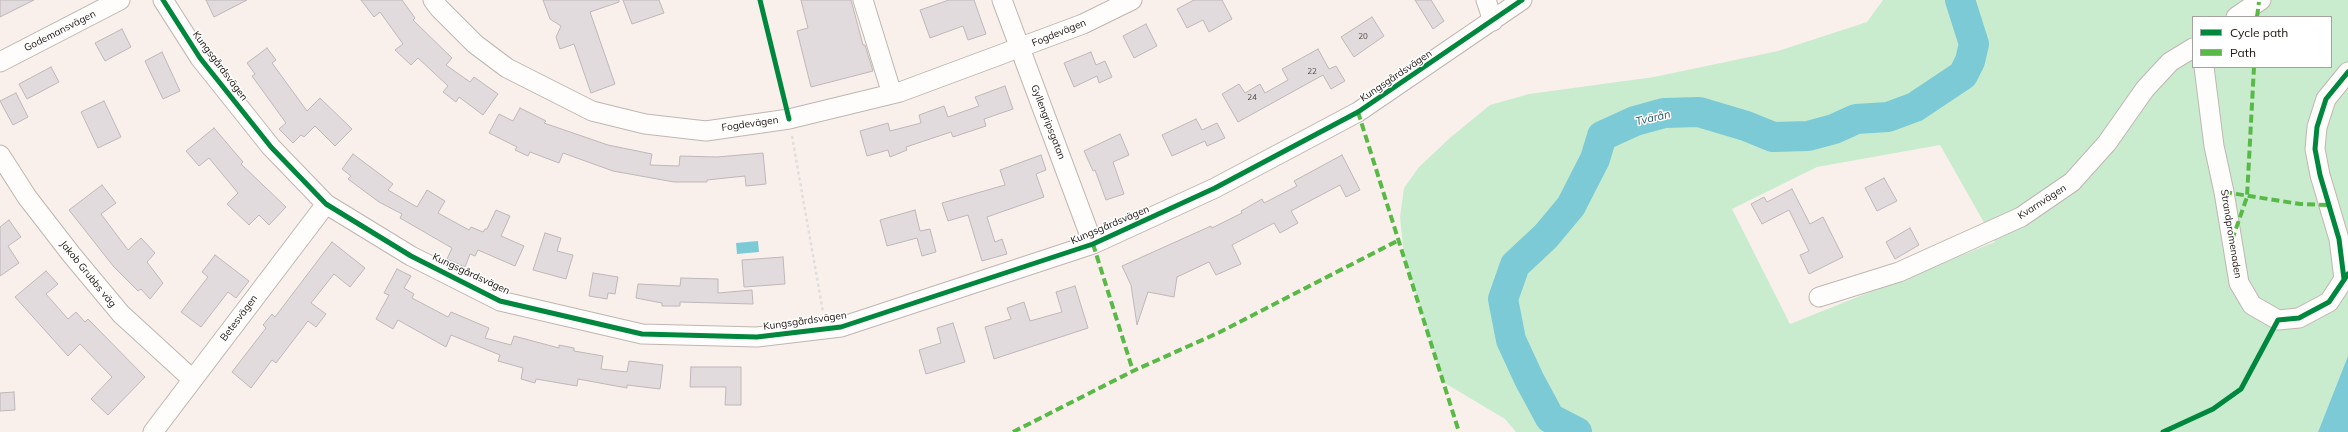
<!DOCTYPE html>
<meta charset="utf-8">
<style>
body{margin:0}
#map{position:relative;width:2348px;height:432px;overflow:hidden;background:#f9f0ec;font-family:Mulish,sans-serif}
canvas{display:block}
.legend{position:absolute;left:2192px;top:16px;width:140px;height:52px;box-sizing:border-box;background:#fff;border:1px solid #a5a19f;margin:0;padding:5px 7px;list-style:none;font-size:12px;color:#1d140f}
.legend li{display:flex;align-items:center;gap:8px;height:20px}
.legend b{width:20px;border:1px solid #a5a19f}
</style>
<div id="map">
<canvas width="2348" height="432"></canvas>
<ul class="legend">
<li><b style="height:5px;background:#00873e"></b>Cycle path</li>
<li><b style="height:5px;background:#58b947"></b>Path</li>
</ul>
</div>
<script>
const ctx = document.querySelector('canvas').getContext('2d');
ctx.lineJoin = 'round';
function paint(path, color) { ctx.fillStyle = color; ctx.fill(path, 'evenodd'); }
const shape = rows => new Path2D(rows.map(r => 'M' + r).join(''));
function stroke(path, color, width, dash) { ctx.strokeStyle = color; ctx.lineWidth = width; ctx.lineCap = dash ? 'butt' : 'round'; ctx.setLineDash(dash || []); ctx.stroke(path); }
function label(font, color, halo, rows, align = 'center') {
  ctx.font = font + ' Mulish,sans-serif'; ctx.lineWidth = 3; ctx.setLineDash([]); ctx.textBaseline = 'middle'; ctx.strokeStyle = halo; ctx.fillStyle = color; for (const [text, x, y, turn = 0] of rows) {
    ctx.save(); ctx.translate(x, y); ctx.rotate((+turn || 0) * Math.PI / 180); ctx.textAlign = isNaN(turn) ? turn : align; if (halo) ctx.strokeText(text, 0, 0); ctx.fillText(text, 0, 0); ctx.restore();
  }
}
paint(shape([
 [1883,0,2348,0,2348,356,2318,432,1516,432,1505,419,1443,382,1404,256,1400,217,1404,188,1419,167,1451,137,1490,105,1529,94,1654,77,1778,51,1867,22],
 [2193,17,2331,17,2331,67,2193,67],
 [1940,145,1995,242,1790,324,1732,209,1817,167]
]), '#c9eccf');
paint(shape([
 [758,241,759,252,737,254,736,243],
 [2348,356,2348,432,2318,432]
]), '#7bcad6');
stroke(shape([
 [1577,432,1550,418,1529,379,1511,340,1503,299,1515,265,1546,236,1571,206,1595,159,1602,136,1635,121,1664,113,1699,112,1746,126,1773,137,1808,136,1834,129,1856,119,1888,117,1915,107,1963,75,1970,61,1974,44,1960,0]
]), '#7bcad6', 30);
const building = shape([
 [0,0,34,0,0,17,0,0],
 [206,0,247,0,214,17,206,0],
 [361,0,402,0,415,18,413,20,452,58,446,65,470,82,474,77,498,94,483,115,459,97,456,102,443,92,448,86,418,58,411,65,395,50,403,44,380,12,374,17,361,0],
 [543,0,619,0,619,2,590,12,615,84,591,93,574,44,560,49,556,37,561,26,550,19,543,0],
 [623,0,659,0,664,13,632,24,623,0],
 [801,0,851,0,863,45,865,45,873,71,811,87,797,31,808,28,801,0],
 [949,0,974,0,986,34,968,40,963,26,930,38,920,10,949,0],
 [1194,0,1222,0,1232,19,1209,32,1203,20,1187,28,1177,9,1194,0],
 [1415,0,1431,0,1444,21,1433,29,1415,0],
 [1372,17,1384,36,1354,57,1341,37,1372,17],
 [1146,24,1157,46,1134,58,1123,36,1146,24],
 [122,29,131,47,105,61,95,43,122,29],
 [267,48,276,60,272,63,307,111,320,98,352,129,335,146,315,126,304,137,301,135,293,143,279,129,286,123,252,76,255,74,247,63,267,48],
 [1318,49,1329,69,1336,66,1345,81,1331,89,1323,75,1238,122,1222,94,1239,84,1245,93,1260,84,1265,93,1288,80,1282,69,1318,49],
 [162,52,180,91,163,99,145,61,162,52],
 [1091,52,1096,65,1105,61,1112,77,1099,83,1097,76,1074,87,1064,63,1091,52],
 [51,67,59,82,27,99,19,84,51,67],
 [1005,86,1013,109,984,119,986,126,953,137,951,132,906,147,907,150,890,157,888,150,867,156,860,131,888,123,890,131,921,123,919,115,944,106,948,117,979,106,975,97,1005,86],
 [16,93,28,117,13,125,0,101,16,93],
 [104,101,121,137,98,148,81,112,104,101],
 [520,108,546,121,544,123,608,145,652,154,650,165,679,166,680,156,717,157,763,153,766,184,746,186,745,176,707,180,707,182,674,182,613,171,563,153,559,163,530,152,528,156,515,150,517,147,489,133,499,114,513,121,520,108],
 [1196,119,1202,130,1217,123,1225,138,1207,146,1205,141,1172,156,1162,135,1196,119],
 [214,128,243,162,241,164,286,207,269,225,259,215,249,225,227,204,238,193,209,158,199,166,186,151,214,128],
 [1120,134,1129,155,1113,162,1124,194,1106,200,1095,170,1093,171,1084,151,1120,134],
 [353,154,393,184,388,190,417,207,427,190,445,201,438,213,469,230,471,227,483,232,485,229,487,229,496,210,510,216,501,236,524,246,515,266,478,250,475,256,470,254,465,267,447,259,452,248,400,218,402,214,379,202,348,179,351,176,342,169,353,154],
 [1041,155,1046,170,1036,174,1044,197,987,217,995,242,1002,239,1007,254,982,261,968,215,948,221,942,203,1005,185,1000,170,1041,155],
 [1342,155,1360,190,1346,197,1340,185,1291,211,1298,223,1280,233,1274,223,1232,245,1241,264,1216,275,1209,262,1177,277,1174,297,1148,292,1137,325,1131,285,1122,266,1211,226,1212,228,1242,213,1241,211,1262,199,1264,203,1297,186,1294,181,1342,155],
 [1884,178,1897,201,1877,211,1865,188,1884,178],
 [102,185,116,203,101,214,128,250,141,238,155,253,147,262,163,283,150,299,141,289,138,291,114,267,69,210,102,185],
 [1792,189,1810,224,1823,217,1843,257,1809,274,1800,255,1809,251,1789,210,1762,224,1751,204,1764,197,1767,202,1792,189],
 [915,210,920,231,930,229,936,252,922,256,917,238,887,246,880,220,915,210],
 [9,220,21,237,8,246,19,263,0,276,0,227,9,220],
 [1910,228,1919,245,1895,259,1886,242,1910,228],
 [545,233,561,238,557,251,573,255,566,279,533,270,545,233],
 [332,242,365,268,350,287,334,274,311,303,326,314,316,327,308,321,276,363,272,360,251,388,232,372,266,328,263,325,272,314,275,317,332,242],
 [215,255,249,281,236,298,228,292,201,327,181,312,208,277,202,272,215,255],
 [783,257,785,284,744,287,742,260,783,257],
 [397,269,411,276,404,288,414,294,412,298,448,317,451,312,489,328,485,338,511,345,514,336,559,348,559,345,574,348,574,351,603,356,601,369,627,372,629,361,663,365,660,389,627,385,627,388,578,379,577,386,536,379,535,383,521,379,523,368,498,361,500,355,451,335,446,347,398,320,393,329,376,319,389,295,384,293,397,269],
 [46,271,58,284,46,294,68,319,76,312,85,322,88,319,145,377,108,415,91,399,112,377,80,344,68,356,15,297,46,271],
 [593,273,618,277,615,294,608,293,607,299,589,296,593,273],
 [681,278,718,279,718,293,752,290,753,304,680,302,680,306,662,306,662,303,636,298,638,284,680,286,681,278],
 [1075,286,1088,328,994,359,985,327,1011,319,1007,308,1024,302,1030,321,1062,312,1056,292,1075,286],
 [953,323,965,362,926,374,919,350,941,343,937,328,953,323],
 [691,367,741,367,741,405,725,405,726,387,690,387,691,367],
 [14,392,15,410,0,411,0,393,14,392]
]);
paint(building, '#e2dbdd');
stroke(building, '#beb7b9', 1);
const minor = shape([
 [163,0,200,58,271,147,326,204,411,256,500,301,642,334,757,337,841,327,1093,244,1215,188,1358,112,1522,0],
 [433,0,439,8,475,44,507,68,592,111,645,124,706,131,789,119,900,92,1083,24,1132,0],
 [863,0,892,94],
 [1002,0,1093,244],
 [1486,0,1493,21],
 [2236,17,2261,0],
 [0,62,120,0],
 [2204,67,2214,146,2224,192,2239,283,2252,305,2278,320,2299,318,2329,302,2344,279,2339,239,2320,175,2315,149,2317,127,2326,99,2348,72],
 [0,155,27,197,71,254,121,314,192,379],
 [1819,297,1899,272,2021,217,2072,182,2107,143,2145,89,2170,62,2193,48],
 [153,432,326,204]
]);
stroke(minor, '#bfb6b2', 21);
stroke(shape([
 [792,136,823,312]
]), '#e0dddc', 2.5, [3, 3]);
stroke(minor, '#fefdfc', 19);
stroke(shape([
 [2257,17,2259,2],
 [1358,112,1459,432],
 [2224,192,2300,204,2329,205],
 [2232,240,2247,197,2254,67],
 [1093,244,1133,371],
 [1013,432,1133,371,1220,332,1399,240]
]), '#58b947', 4, [8, 4]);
stroke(shape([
 [163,0,200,58,271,147,326,204,411,256,500,301,642,334,757,337,841,327,1093,244,1215,188,1358,112,1522,0],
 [760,0,789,119],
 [2344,279,2339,239,2320,175,2315,149,2317,127,2326,99,2348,72],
 [2163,432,2213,409,2241,389,2278,320,2299,318,2329,302,2348,274]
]), '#00873e', 5);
label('8px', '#4e4642', null, [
 ["20",1363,37],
 ["22",1312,72],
 ["24",1252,98]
]);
label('10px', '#1d140f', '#fff', [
 ["Godemansvägen",60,31,-27],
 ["Fogdevägen",1059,33,-22],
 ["Kungsgårdsvägen",220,66,53],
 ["Kungsgårdsvägen",1396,76,-34],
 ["Gyllengripsgatan",1048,122,69],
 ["Fogdevägen",750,124,-8],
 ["Kvarnvägen",2042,202,-33],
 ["Kungsgårdsvägen",1110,225,-23],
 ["Strandpromenaden",2231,234,81],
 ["Jakob Grubbs väg",88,274,51],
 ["Kungsgårdsvägen",471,274,25],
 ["Betesvägen",239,318,-53],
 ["Kungsgårdsvägen",805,321,-8]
]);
label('italic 11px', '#295a62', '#fff', [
 ["Tvärån",1653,118,-13]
]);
</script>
